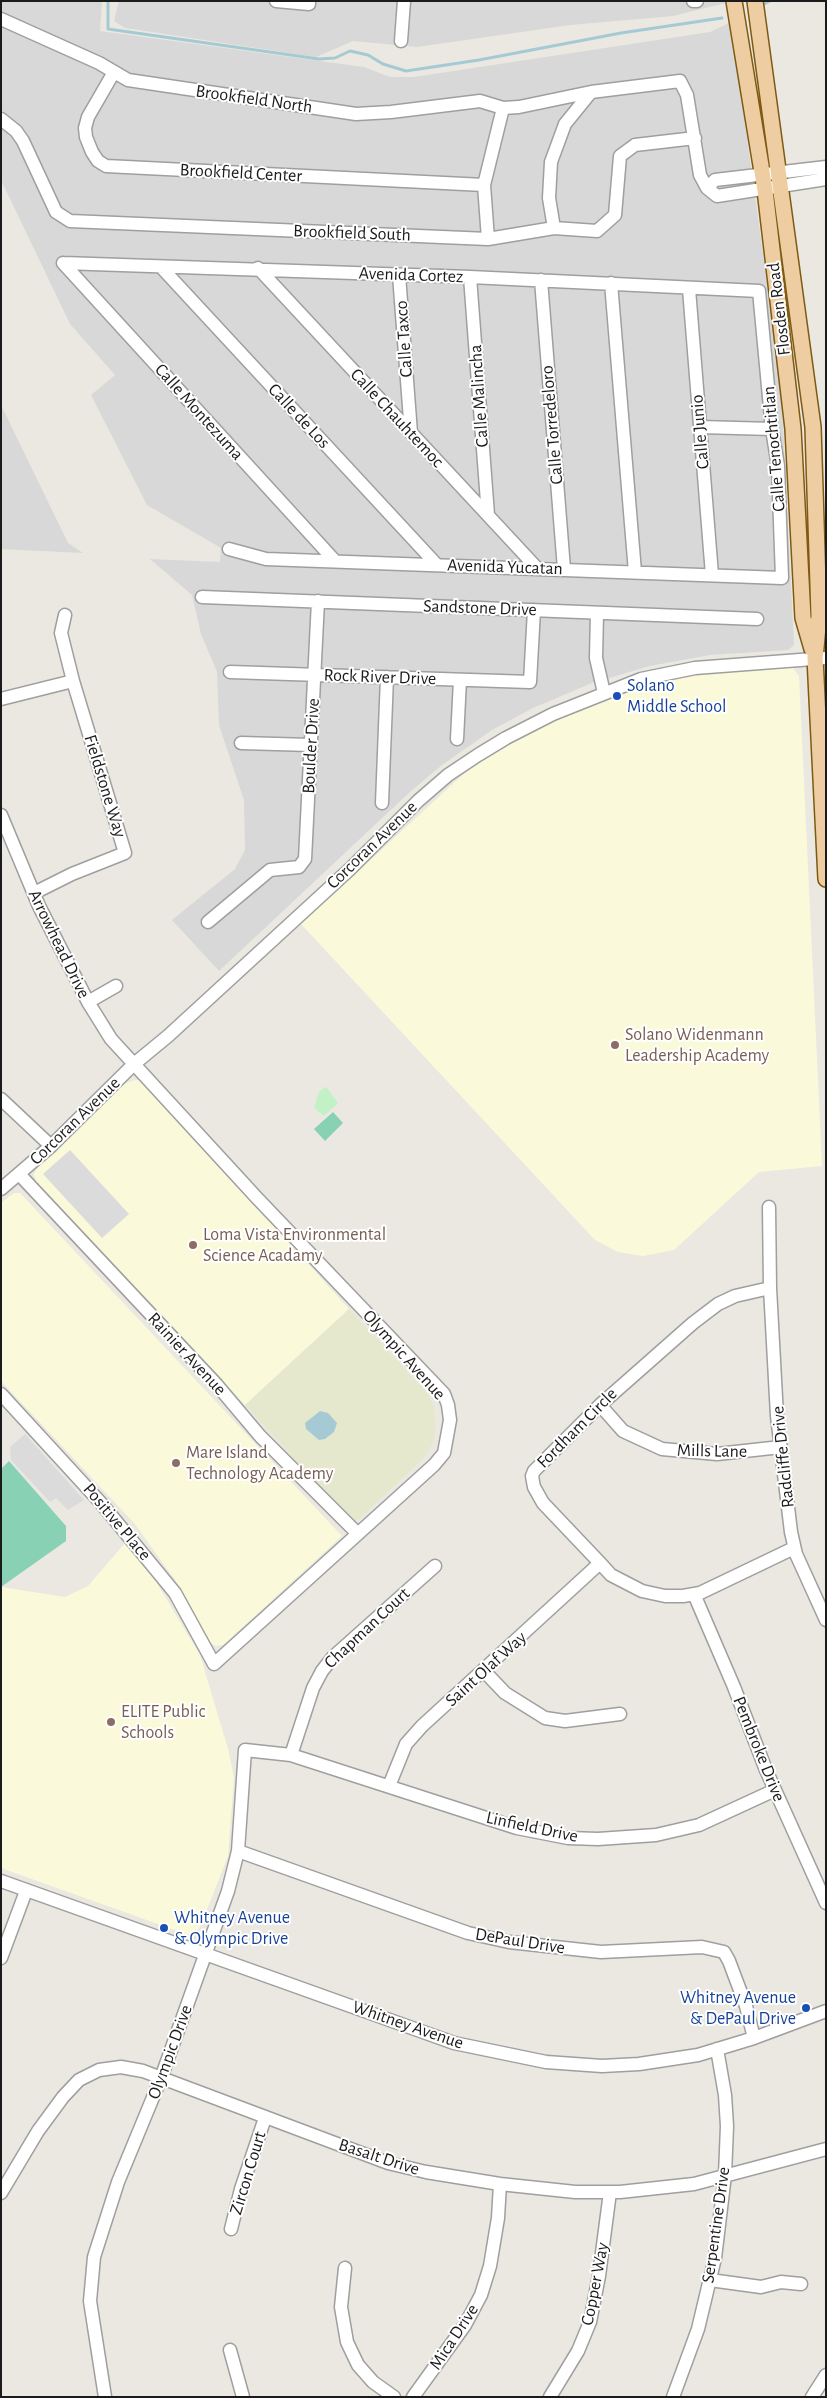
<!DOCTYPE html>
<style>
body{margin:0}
#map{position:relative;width:827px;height:2398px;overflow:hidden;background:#ebe8e1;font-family:"Alegreya Sans",sans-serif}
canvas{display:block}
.frame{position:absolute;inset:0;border:2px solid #1b1b1b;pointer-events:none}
</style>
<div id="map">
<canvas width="827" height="2398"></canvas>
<div class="frame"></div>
</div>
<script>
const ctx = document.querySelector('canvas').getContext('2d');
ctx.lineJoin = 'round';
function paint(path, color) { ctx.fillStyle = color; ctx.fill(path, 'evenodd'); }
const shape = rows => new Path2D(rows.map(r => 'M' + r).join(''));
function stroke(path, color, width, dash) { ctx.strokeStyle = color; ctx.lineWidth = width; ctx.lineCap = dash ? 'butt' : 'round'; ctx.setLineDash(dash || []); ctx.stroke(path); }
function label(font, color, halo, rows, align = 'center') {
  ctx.font = font + ' "Alegreya Sans",sans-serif'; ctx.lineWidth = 4; ctx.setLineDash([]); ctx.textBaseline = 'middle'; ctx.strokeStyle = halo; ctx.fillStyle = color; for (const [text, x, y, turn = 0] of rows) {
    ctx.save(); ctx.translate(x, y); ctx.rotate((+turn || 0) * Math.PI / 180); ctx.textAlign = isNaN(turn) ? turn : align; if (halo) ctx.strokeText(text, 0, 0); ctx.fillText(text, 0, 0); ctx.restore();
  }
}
paint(shape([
 [1,1,102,1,100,31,364,67,390,77,414,77,710,32,731,22,781,384,794,645,788,650,710,655,650,666,592,683,533,708,492,730,442,765,411,791,219,971,172,920,235,869,245,850,244,800,219,725,217,672,201,634,192,595,150,559,220,562,221,548,147,505,91,395,115,375,70,324,1,180],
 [119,1,726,1,726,3,673,16,570,25,417,47,353,41,316,57,125,28,114,21],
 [1,405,68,543,83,553,1,549]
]), '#d8d8d8');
paint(shape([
 [786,666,793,668,799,676,822,1166,759,1172,674,1250,643,1256,618,1252,595,1240,301,924,469,769,536,729,623,694,672,680,727,670],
 [136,1080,144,1082,349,1309,245,1405,36,1181,34,1174,38,1167,126,1083],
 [14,1193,20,1193,342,1536,223,1645,216,1646,210,1643,177,1583,135,1524,1,1381,1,1203],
 [126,1542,155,1580,200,1655,228,1749,234,1777,228,1856,200,1927,195,1933,186,1934,1,1868,1,1587,65,1597,88,1586]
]), '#fafadb');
paint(shape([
 [349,1309,428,1394,434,1407,436,1433,432,1445,423,1459,354,1524,245,1405]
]), '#e6e8ce');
paint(shape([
 [325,1087,327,1088,338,1103,324,1116,314,1108,319,1092]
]), '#c2f1c5');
paint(shape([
 [333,1112,343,1123,325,1141,314,1129],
 [9,1461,66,1526,66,1541,1,1587,1,1469]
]), '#88d1b4');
paint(shape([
 [70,1150,129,1214,102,1238,43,1174],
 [25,1434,84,1500,68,1510,56,1498,50,1502,11,1460,10,1447]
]), '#dbdbdb');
paint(shape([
 [320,1411,328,1413,337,1423,334,1432,325,1439,319,1440,306,1429,305,1423]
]), '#a6cad4');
stroke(shape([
 [108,1,108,29,319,59,335,58,350,51,368,55,383,64,406,71,479,60,621,33,722,18],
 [764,4,770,1]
]), '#a6cad4', 3);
const minor = shape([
 [276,1,309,4,309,1],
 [693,1,697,1],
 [1,19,99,63,128,80,356,114,391,112,480,101,503,108,519,107,591,92,680,81,687,95,700,175,707,188,717,196,826,179],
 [401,41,404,1],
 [114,72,88,117,85,128,86,137,92,152,98,161,106,166,484,185],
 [1,119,16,131,23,141,56,212,70,221,488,239,554,228,597,231,615,215,620,156,635,145,695,138],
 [707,188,715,180,826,167],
 [554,228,549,198,551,162,565,124,591,92],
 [488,239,484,185,503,108],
 [63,263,470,277,759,291,772,429,778,466,782,578,266,559,229,549],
 [63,263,335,561],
 [161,267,437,565],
 [258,268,536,567],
 [399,275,411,433],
 [470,277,488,515],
 [541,280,564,569],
 [611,283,635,572],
 [689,289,712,575],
 [700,427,772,429],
 [202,597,757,619],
 [597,613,596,658,604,693],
 [230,672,530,682,534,610],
 [1,699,73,681],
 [457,739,460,680],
 [241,743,311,745],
 [382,803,387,677],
 [1,815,39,906,88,1002,111,1039,257,1198,444,1394,448,1405,450,1420,444,1453,434,1465,214,1664,175,1593,101,1503,1,1394],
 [34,893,72,874,125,853,73,681,61,633,65,615],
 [208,922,270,870,299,867,305,859,318,601],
 [88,1002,116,986],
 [1,1099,51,1146],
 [19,1174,217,1385,260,1436,357,1533],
 [1,1189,51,1146,134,1064,168,1036,350,869,418,801,448,775,478,755,506,738,553,714,641,679,695,668,826,658],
 [769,1207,770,1288,777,1416,791,1532,796,1554,826,1620],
 [770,1288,735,1296,718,1304,693,1323,600,1405,534,1471,532,1476,534,1487,543,1503,600,1563,611,1575,642,1591,665,1596,683,1596,700,1593,794,1548],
 [600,1405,623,1431,662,1449,717,1454,781,1447],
 [694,1594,734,1687,766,1770,826,1903],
 [484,1671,505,1693,545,1718,565,1721,620,1714],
 [291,1755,313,1688,322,1671,333,1657,435,1566],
 [389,1786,406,1744,422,1726,600,1563],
 [238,1851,468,1933,509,1942,601,1952,702,1947,724,1952,729,1961,746,2006,754,2038],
 [1,1881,454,2043,546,2062,602,2066,639,2064,698,2055,754,2038,826,2011],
 [1,1958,26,1891],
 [1,2193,38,2131,63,2097,79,2080,99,2070,121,2067,143,2071,388,2163,426,2172,500,2184,575,2192,620,2192,694,2184,826,2149],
 [231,2229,241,2189,265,2118],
 [345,2268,341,2307,347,2342,358,2365,373,2382,394,2397],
 [710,2280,761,2287,781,2282,801,2284],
 [230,2350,243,2397],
 [105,2397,90,2301,94,2257,118,2182,161,2078,228,1891,238,1851,245,1750,291,1755,517,1828,568,1838,598,1839,656,1835,699,1825,775,1790],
 [413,2397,465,2325,481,2295,490,2266,498,2218,500,2184],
 [550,2397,578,2351,590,2322,599,2276,610,2192],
 [673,2397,698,2329,715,2258,725,2175,727,2126,725,2095,717,2049],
 [812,2397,826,2375]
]);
const major = shape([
 [734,1,765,190,793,429,803,618,812,649],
 [755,1,813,427,819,616,815,658,826,879]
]);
stroke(minor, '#9f9f9f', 15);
stroke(major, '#7f5a12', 18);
stroke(minor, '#fff', 12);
stroke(major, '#efcda2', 15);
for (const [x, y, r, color] of [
 [617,696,5,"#1a4fb4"],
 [615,1045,5,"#8d6e63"],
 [193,1245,5,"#8d6e63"],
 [176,1463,5,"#8d6e63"],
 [111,1722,5,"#8d6e63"],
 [164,1928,5,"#1a4fb4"],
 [806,2008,5,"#1a4fb4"]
]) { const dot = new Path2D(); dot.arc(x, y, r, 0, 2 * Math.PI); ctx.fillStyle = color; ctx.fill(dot); stroke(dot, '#fff', 2); }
label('18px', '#1b1b1b', '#fff', [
 ["Brookfield North",254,99,8],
 ["Brookfield Center",241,173,3],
 ["Brookfield South",352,233,2],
 ["Avenida Cortez",411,275,2],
 ["Flosden Road",779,309,-97],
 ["Calle Taxco",404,339,-94],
 ["Calle Malincha",479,396,-94],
 ["Calle Montezuma",199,412,48],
 ["Calle de Los",299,416,47],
 ["Calle Chauhtemoc",397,418,47],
 ["Calle Torredeloro",552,425,-95],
 ["Calle Junio",700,432,-95],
 ["Calle Tenochtitlan",774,449,-95],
 ["Avenida Yucatan",505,567,2],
 ["Sandstone Drive",480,608,2],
 ["Rock River Drive",380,677,2],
 ["Boulder Drive",311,746,-87],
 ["Fieldstone Way",105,786,73],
 ["Corcoran Avenue",372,845,-44],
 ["Arrowhead Drive",59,944,64],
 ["Corcoran Avenue",75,1121,-44],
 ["Rainier Avenue",187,1354,47],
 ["Olympic Avenue",404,1355,48],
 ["Fordham Circle",577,1428,-45],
 ["Mills Lane",712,1451,1],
 ["Radcliffe Drive",783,1457,-96],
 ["Positive Place",117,1522,50],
 ["Chapman Court",367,1628,-43],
 ["Saint Olaf Way",486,1669,-42],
 ["Pembroke Drive",759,1749,68],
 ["Linfield Drive",532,1827,12],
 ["DePaul Drive",520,1941,9],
 ["Whitney Avenue",408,2025,19],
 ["Olympic Drive",170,2052,-70],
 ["Basalt Drive",379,2157,18],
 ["Zircon Court",248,2173,-73],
 ["Serpentine Drive",716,2225,-82],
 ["Copper Way",595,2284,-79],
 ["Mica Drive",454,2337,-57]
]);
label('18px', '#164399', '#fff', [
 ["Solano",627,686],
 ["Middle School",627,707],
 ["Whitney Avenue",174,1918],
 ["& Olympic Drive",174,1939],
 ["Whitney Avenue",796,1998,"right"],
 ["& DePaul Drive",796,2019,"right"]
], 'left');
label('18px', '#785e54', '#fff', [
 ["Solano Widenmann",625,1035],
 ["Leadership Academy",625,1056],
 ["Loma Vista Environmental",203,1235],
 ["Science Acadamy",203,1256],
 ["Mare Island",186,1453],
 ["Technology Academy",186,1474],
 ["ELITE Public",121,1712],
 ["Schools",121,1733]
], 'left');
</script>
